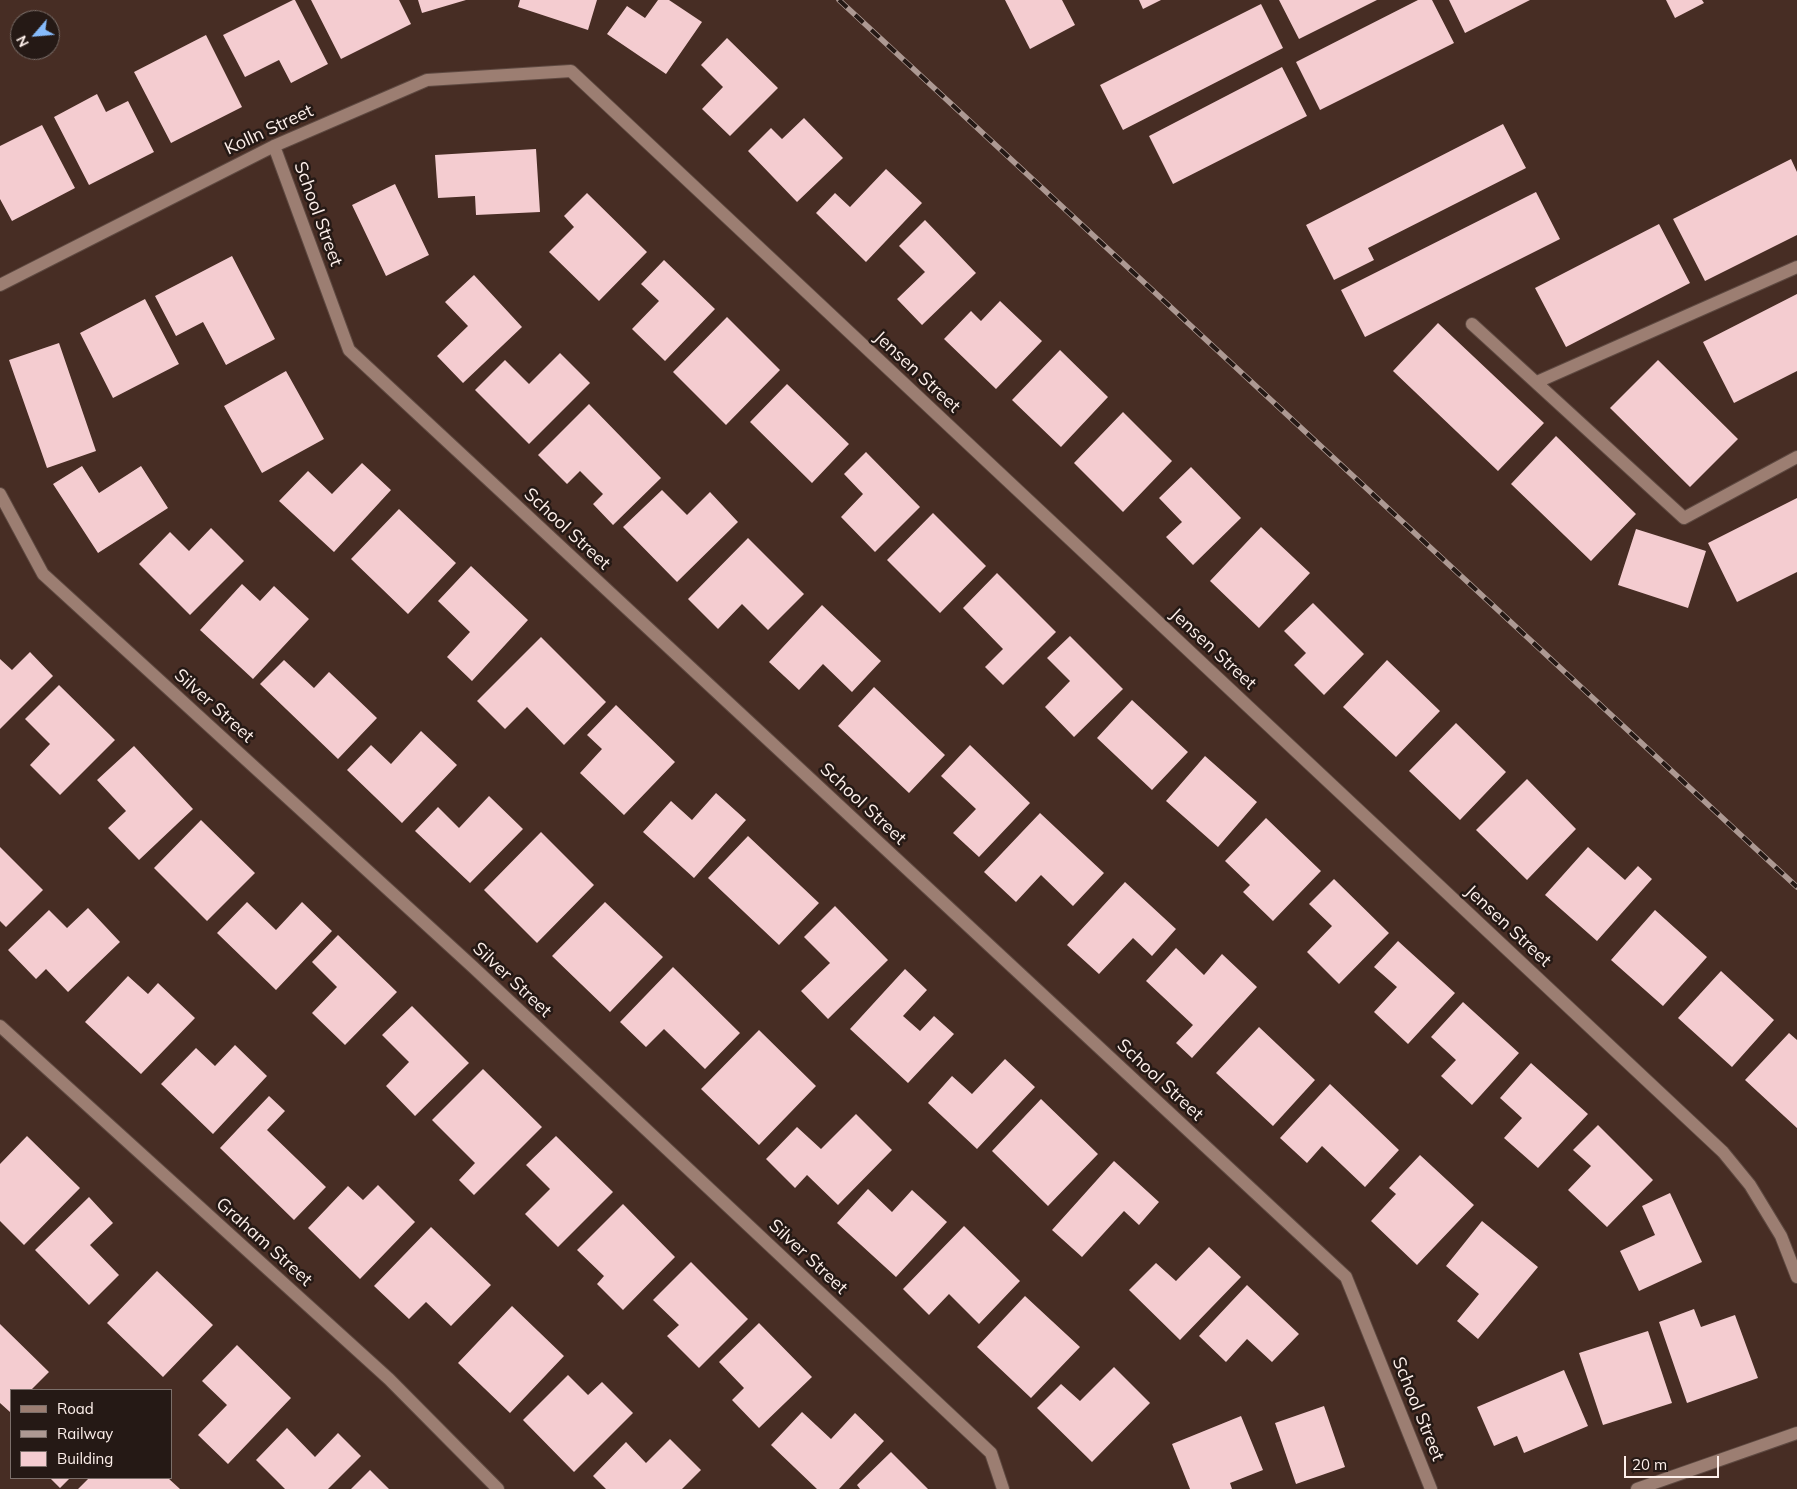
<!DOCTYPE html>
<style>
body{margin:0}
#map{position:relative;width:1797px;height:1489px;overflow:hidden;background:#472d24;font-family:Mulish,sans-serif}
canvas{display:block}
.legend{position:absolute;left:10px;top:1389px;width:162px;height:90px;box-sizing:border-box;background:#251915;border:1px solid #7b6f6a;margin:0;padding:6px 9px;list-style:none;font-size:15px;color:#fdefea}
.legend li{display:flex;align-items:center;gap:10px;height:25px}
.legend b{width:25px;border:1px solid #7b6f6a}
.north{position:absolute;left:10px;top:10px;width:50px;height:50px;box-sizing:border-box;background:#251915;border:1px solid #7b6f6a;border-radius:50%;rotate:243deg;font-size:14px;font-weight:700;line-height:20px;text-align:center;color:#fdefea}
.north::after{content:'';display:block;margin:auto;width:18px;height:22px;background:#86bbfb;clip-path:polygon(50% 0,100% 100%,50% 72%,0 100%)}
.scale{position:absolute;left:1624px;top:1456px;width:95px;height:22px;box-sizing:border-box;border:2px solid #fdefea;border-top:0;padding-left:6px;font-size:15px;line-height:18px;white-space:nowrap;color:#fdefea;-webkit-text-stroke:4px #251915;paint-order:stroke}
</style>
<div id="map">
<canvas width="1797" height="1489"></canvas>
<ul class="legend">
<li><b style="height:6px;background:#9c7e72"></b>Road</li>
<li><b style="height:6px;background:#ad9993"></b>Railway</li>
<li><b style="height:14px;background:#f4ccd0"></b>Building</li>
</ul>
<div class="north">N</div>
<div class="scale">20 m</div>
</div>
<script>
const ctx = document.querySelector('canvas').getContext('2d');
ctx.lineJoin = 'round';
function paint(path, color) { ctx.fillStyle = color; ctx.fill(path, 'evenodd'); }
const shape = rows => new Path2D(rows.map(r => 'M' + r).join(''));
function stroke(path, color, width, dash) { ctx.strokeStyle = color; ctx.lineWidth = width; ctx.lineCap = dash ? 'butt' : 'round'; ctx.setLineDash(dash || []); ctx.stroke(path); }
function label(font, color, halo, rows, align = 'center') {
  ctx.font = font + ' Mulish,sans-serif'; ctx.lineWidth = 5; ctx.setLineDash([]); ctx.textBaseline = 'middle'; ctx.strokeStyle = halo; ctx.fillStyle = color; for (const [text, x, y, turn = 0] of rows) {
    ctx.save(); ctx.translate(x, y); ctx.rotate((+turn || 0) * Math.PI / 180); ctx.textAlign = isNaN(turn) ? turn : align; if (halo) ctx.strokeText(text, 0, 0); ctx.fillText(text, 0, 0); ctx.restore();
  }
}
paint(shape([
 [293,0,295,0,328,64,291,83,279,60,245,77,223,35],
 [311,0,399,0,411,24,341,59],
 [418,0,466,0,422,13],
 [520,0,597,0,588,30,518,7],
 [658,0,669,0,702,22,666,74,607,34,627,6,645,18],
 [1005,0,1062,0,1075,25,1030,49],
 [1139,0,1161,0,1143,9],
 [1279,0,1377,0,1299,39],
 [1418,0,1432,0,1454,43,1320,110,1296,62],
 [1449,0,1530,0,1465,33],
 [1666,0,1702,0,1704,3,1675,18],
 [1261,4,1283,48,1123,130,1100,85],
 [206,35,242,107,171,143,134,72],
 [727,38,778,88,730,136,702,109,723,87,701,65],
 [1282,67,1307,116,1173,184,1149,136],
 [97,94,106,112,128,101,154,152,89,185,54,117],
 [804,118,843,158,797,202,748,151,771,128,782,139],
 [1503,124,1526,168,1368,248,1374,260,1334,280,1306,225],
 [42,125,75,188,12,221,0,199,0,146],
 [536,149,540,212,476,215,475,196,438,198,435,155],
 [1791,159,1797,172,1797,235,1705,281,1673,219],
 [886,169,922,203,866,262,816,213,835,193,850,207],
 [395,184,429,255,386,276,352,205],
 [1536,192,1560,239,1365,337,1341,290],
 [587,193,647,252,599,301,549,252,574,227,564,216],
 [925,220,976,273,922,325,897,299,925,272,899,246],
 [1659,224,1690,283,1566,347,1535,288],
 [232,256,275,339,226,365,203,322,176,336,155,296],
 [664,260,715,309,665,361,632,329,659,301,641,284],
 [474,275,522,327,463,383,437,356,468,326,445,302],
 [1797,294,1797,371,1734,403,1703,342],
 [145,299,179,364,113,398,80,333],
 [1000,301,1042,341,996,389,944,339,971,311,981,321],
 [727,317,780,370,726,425,673,372],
 [1438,323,1544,423,1498,471,1393,371],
 [59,343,96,451,47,468,9,360],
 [1060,350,1108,397,1061,447,1012,400],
 [560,353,590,383,529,444,475,390,505,360,529,384],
 [1658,360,1738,439,1690,487,1610,408],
 [286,371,324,439,262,473,224,406],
 [787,384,849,444,812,483,750,422],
 [589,404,661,478,613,525,593,504,603,494,580,471,567,484,538,455],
 [1123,412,1172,461,1123,512,1074,463],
 [1556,436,1636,514,1591,561,1511,484],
 [866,452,920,507,875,552,841,517,863,494,844,474],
 [362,463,391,490,334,552,279,501,308,471,332,494],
 [82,466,99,493,141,466,168,508,98,553,53,484],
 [1191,467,1241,518,1193,565,1166,537,1182,522,1159,498],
 [662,490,687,515,710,492,738,522,677,582,623,527],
 [1797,498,1797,572,1737,602,1708,543],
 [399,509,456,563,408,614,351,559],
 [933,513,986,566,940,613,887,560],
 [1261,527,1310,573,1259,628,1210,581],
 [211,528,244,561,190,615,139,564,170,532,189,551],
 [1636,529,1706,551,1688,608,1618,585],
 [748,538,804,594,768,630,742,604,718,629,688,599],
 [471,566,528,620,472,681,447,657,470,632,438,601],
 [997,573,1056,632,1003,685,985,667,1003,649,963,608],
 [242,584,260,601,274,586,309,619,253,679,200,630],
 [1313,603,1364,654,1324,695,1294,665,1306,653,1284,631],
 [822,605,881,661,852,692,823,664,799,690,769,662],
 [1070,636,1123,689,1074,737,1045,707,1070,681,1047,658],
 [541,637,606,702,564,745,527,707,505,729,477,701],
 [30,652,53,676,0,729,0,659,12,670],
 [284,660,314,688,329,672,377,718,338,759,260,684],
 [1387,660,1440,711,1396,757,1343,707],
 [59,685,115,740,60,795,30,765,50,744,25,719],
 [874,687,945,755,909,793,838,726],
 [1132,700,1188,752,1152,790,1097,738],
 [616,705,675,762,624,815,580,773,602,749,587,735],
 [1456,723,1506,772,1460,820,1409,771],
 [421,731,457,765,402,823,347,770,371,745,391,764],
 [970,745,1030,803,979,857,953,833,976,809,941,776],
 [134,746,193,809,139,860,108,828,126,811,97,780],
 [1205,756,1257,802,1218,847,1166,801],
 [1527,779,1576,829,1527,880,1476,830],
 [716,793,746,820,694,878,643,832,671,801,692,820],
 [489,796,523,829,470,883,415,831,438,807,459,828],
 [1040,813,1104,873,1073,906,1041,875,1016,902,984,872],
 [1266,818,1321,871,1273,921,1243,892,1250,885,1225,861],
 [201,820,255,873,207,921,154,868],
 [541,832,594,885,537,943,484,890],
 [748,836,819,903,779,945,708,878],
 [0,847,43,890,6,927,0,921],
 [1588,847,1625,880,1638,866,1652,879,1597,941,1545,895],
 [1334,879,1389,933,1339,984,1307,952,1332,926,1309,904],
 [1125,882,1176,929,1152,956,1133,938,1099,974,1067,945],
 [247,902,276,930,302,902,332,931,276,990,217,933],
 [605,902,663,957,610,1012,552,956],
 [835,906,888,960,828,1019,801,991,830,963,804,937],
 [88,908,120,942,68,992,46,969,36,979,8,950,49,910,67,928],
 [1655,910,1707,957,1663,1006,1611,960],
 [338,935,397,992,345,1045,312,1013,337,987,312,962],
 [1398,941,1455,993,1408,1044,1374,1012,1397,987,1374,967],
 [1176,948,1204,975,1222,954,1257,987,1192,1058,1176,1043,1193,1025,1146,981],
 [673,967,740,1033,705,1069,664,1029,646,1047,620,1022],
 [905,969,927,990,903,1016,920,1031,934,1016,954,1034,908,1083,850,1029],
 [1721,971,1774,1020,1732,1067,1678,1018],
 [128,976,148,994,158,983,195,1018,141,1074,85,1022],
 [1463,1002,1519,1053,1472,1105,1441,1076,1456,1060,1431,1037],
 [412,1006,469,1063,415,1116,386,1086,409,1062,382,1035],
 [1259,1027,1315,1080,1273,1126,1216,1073],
 [759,1030,816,1086,759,1145,701,1089],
 [1789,1033,1797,1040,1797,1128,1745,1080],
 [235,1045,267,1076,213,1134,161,1084,196,1048,215,1066],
 [1005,1059,1035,1087,977,1149,928,1103,952,1076,972,1094],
 [1531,1063,1588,1114,1538,1168,1504,1138,1522,1118,1500,1098],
 [483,1069,542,1127,474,1195,459,1180,475,1163,432,1120],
 [1330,1084,1399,1150,1365,1187,1322,1146,1307,1163,1280,1138],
 [269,1096,285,1111,267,1130,326,1187,294,1220,220,1148],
 [1041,1099,1098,1154,1048,1206,992,1151],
 [856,1114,892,1150,838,1205,807,1175,795,1188,766,1159,797,1127,821,1149],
 [1598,1125,1653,1180,1607,1227,1568,1190,1591,1166,1573,1150],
 [27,1136,80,1188,24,1245,0,1221,0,1164],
 [556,1136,613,1192,558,1247,525,1214,550,1189,526,1165],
 [1420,1155,1474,1205,1417,1265,1371,1221,1396,1194,1389,1188],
 [1114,1161,1159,1202,1139,1225,1124,1211,1082,1257,1052,1230],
 [378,1185,415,1222,360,1279,308,1228,348,1186,363,1200],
 [868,1189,892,1212,912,1190,947,1222,896,1277,837,1223],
 [1670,1193,1702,1262,1639,1291,1620,1251,1655,1235,1642,1206],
 [89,1197,113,1223,90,1245,119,1275,89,1305,35,1250],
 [623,1204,675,1257,623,1310,597,1284,604,1276,577,1250],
 [1482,1221,1538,1267,1478,1339,1457,1321,1479,1294,1446,1266],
 [964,1226,1020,1281,979,1324,949,1294,929,1315,903,1289],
 [431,1227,491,1285,451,1326,426,1302,409,1319,374,1286],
 [1209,1247,1241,1277,1180,1340,1129,1290,1156,1263,1176,1281],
 [691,1262,748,1319,699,1368,667,1336,679,1325,653,1300],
 [157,1271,213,1325,163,1377,107,1323],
 [1247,1285,1299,1334,1272,1362,1247,1339,1226,1362,1199,1336],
 [1025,1296,1080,1347,1031,1398,977,1347],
 [512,1306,564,1356,510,1413,458,1363],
 [1694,1309,1701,1327,1735,1315,1758,1378,1687,1403,1659,1322],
 [759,1323,812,1377,759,1428,732,1400,744,1388,719,1362],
 [0,1324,49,1372,31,1390,11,1390,11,1411,10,1412,0,1403],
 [1648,1331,1672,1403,1603,1425,1579,1353],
 [237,1345,291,1398,228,1464,198,1435,227,1405,202,1381],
 [1114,1367,1150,1403,1092,1462,1037,1408,1061,1384,1080,1401],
 [1564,1370,1588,1426,1524,1453,1517,1436,1494,1446,1477,1407],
 [568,1375,588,1395,602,1382,633,1413,574,1472,523,1420],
 [1324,1406,1345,1467,1296,1484,1275,1423],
 [802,1412,831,1439,855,1413,884,1441,839,1489,817,1489,771,1445],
 [1241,1416,1263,1470,1230,1483,1232,1489,1190,1489,1172,1444],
 [287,1428,315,1457,338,1433,361,1456,328,1489,285,1489,256,1460],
 [670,1439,701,1470,682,1489,606,1489,593,1476,626,1442,646,1463],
 [891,1452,928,1489,860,1489,857,1485],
 [370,1470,389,1489,351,1489],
 [50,1478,70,1478,60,1488],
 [89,1478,168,1478,180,1489,78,1489]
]), '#f4ccd0');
const service = shape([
 [1472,324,1684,518,1797,457],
 [1537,382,1797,267]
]);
const minor = shape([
 [274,146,349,350,1346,1277,1431,1489],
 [0,285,274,146,427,80,571,71,1723,1152,1750,1185,1781,1236,1797,1277],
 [0,494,43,574,473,967,991,1453,1003,1489],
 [0,1026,389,1379,498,1489],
 [1637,1489,1797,1433]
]);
stroke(service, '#5e4941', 14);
stroke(minor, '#5e4941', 14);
stroke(service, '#9c7e72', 12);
stroke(minor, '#9c7e72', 12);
const rail = shape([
 [839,0,1797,887]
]);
stroke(rail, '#ad9993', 5.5);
stroke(rail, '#251915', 4, [11]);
label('18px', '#fdefea', '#251915', [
 ["Kolln Street",269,130,-25],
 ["School Street",318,214,70],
 ["Jensen Street",917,372,43],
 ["School Street",567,529,43],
 ["Jensen Street",1213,649,43],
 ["Silver Street",214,706,42],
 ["School Street",863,804,43],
 ["Jensen Street",1508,926,43],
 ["Silver Street",512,980,43],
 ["School Street",1160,1080,43],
 ["Graham Street",264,1242,42],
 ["Silver Street",808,1257,43],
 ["School Street",1418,1409,68]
]);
</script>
